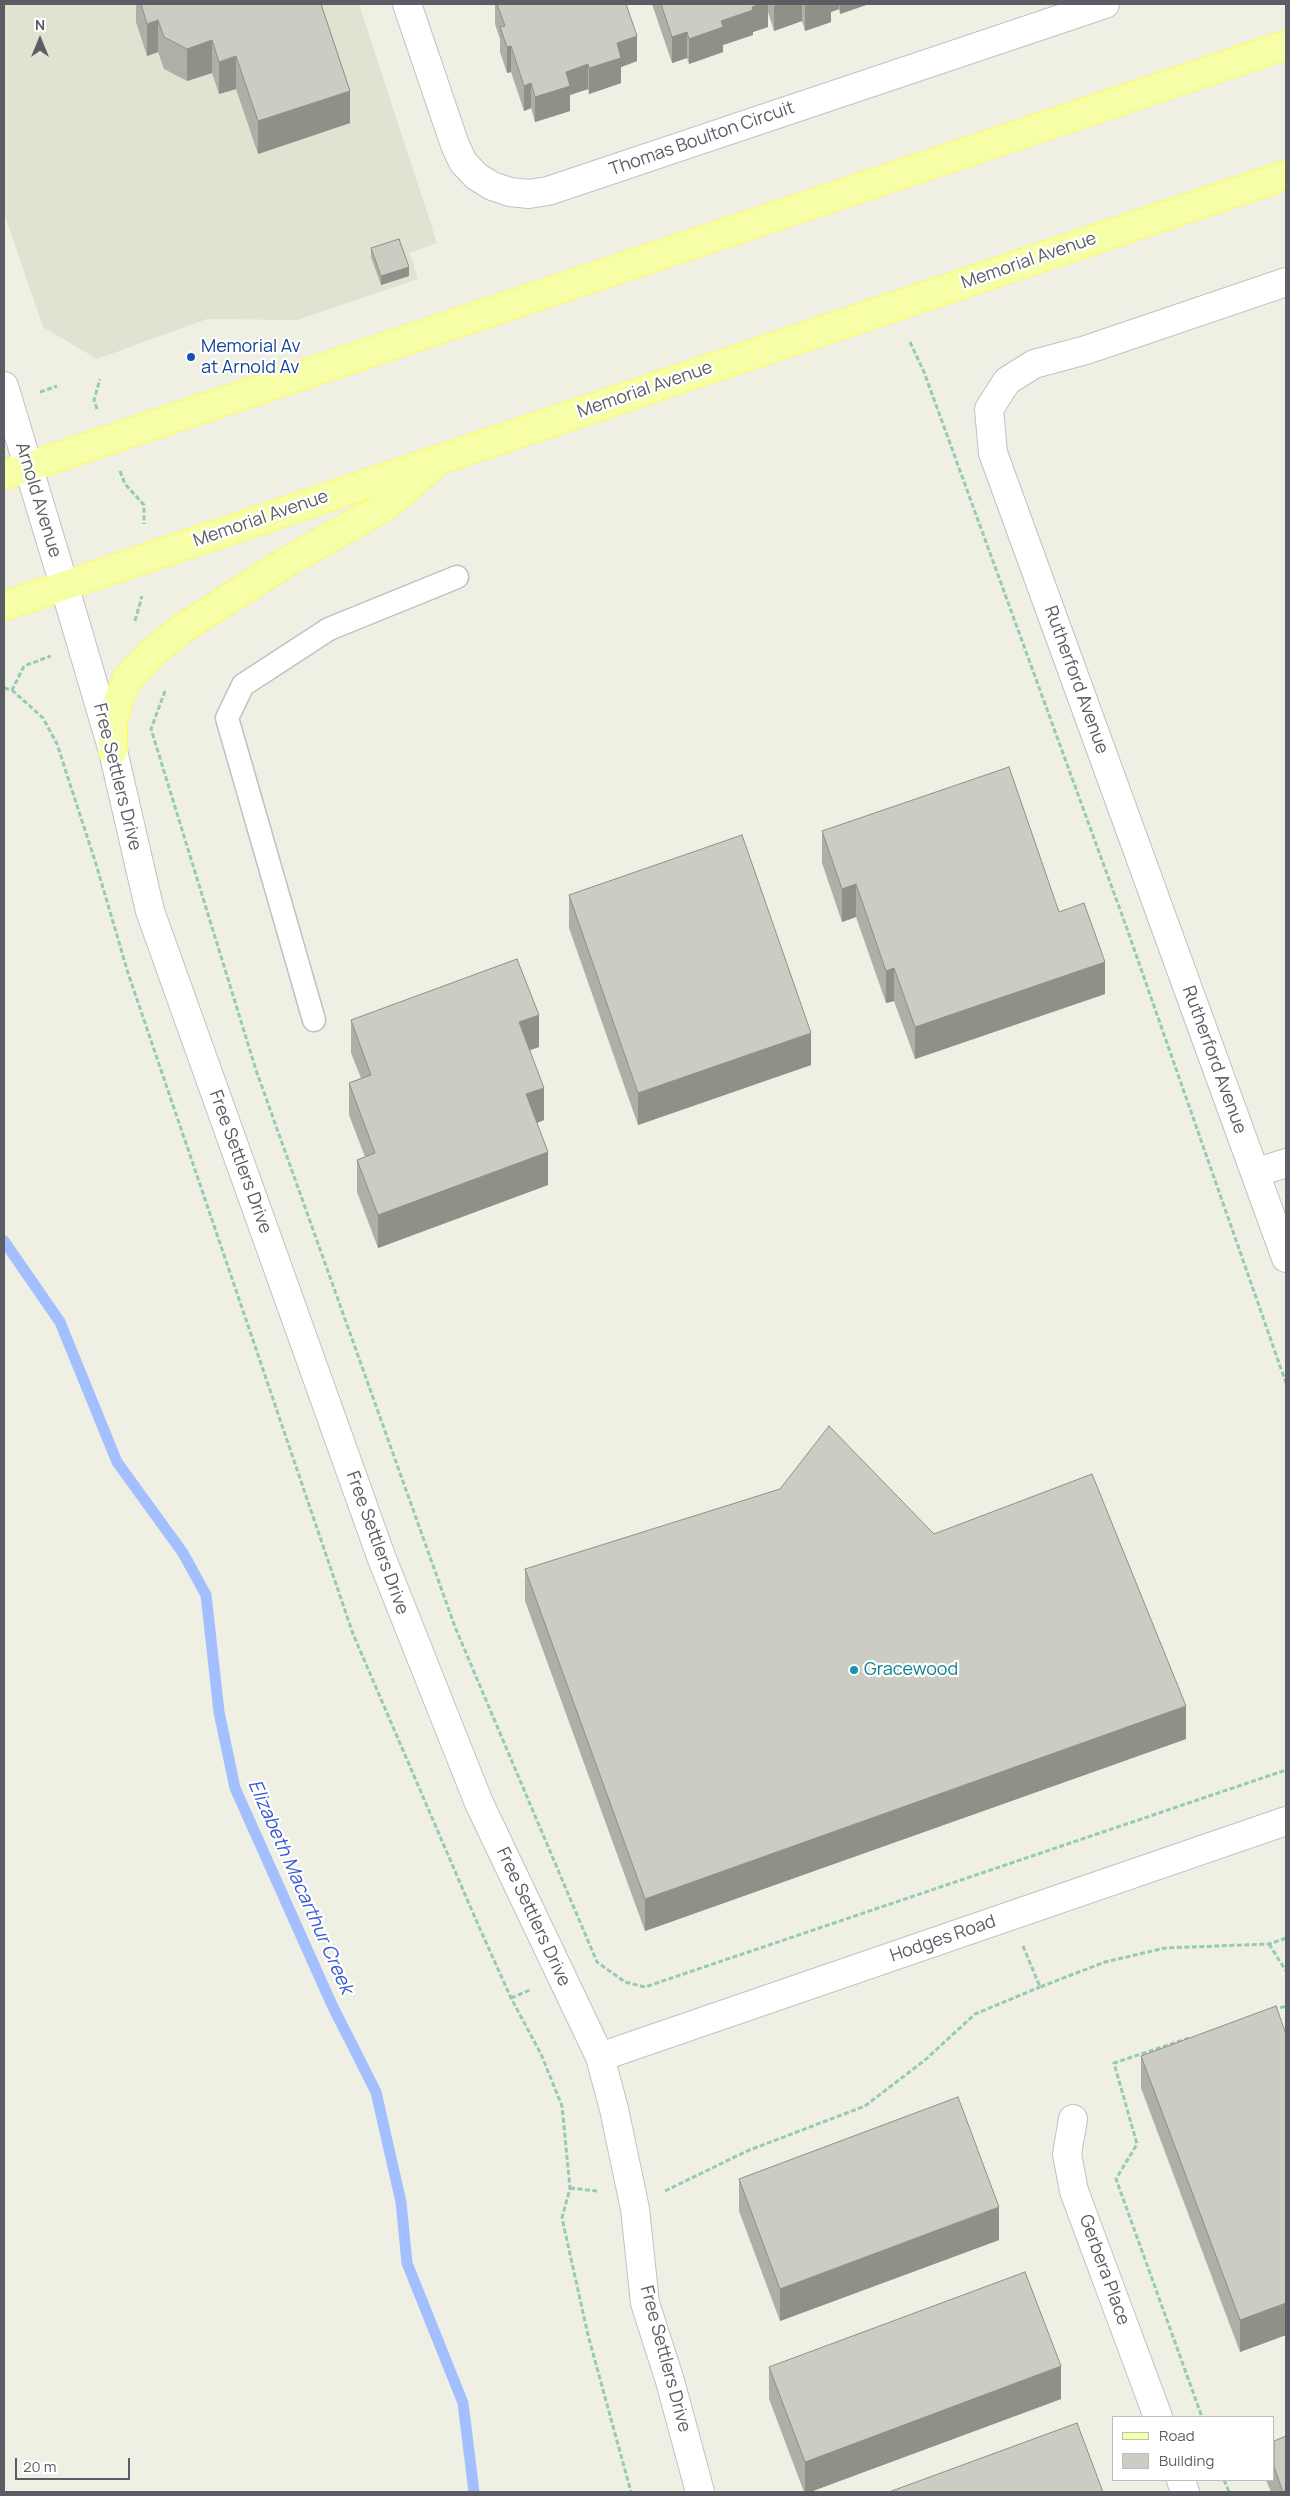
<!DOCTYPE html>
<style>
body{margin:0}
#map{position:relative;width:1290px;height:2496px;overflow:hidden;background:#eff0e3;font-family:Manrope,sans-serif}
canvas{display:block}
.frame{position:absolute;inset:0;border:5px solid #5b5d65;pointer-events:none}
.legend{position:absolute;left:1112px;top:2416px;width:162px;height:65px;box-sizing:border-box;background:#fff;border:1px solid #bdbec1;margin:0;padding:6px 9px;list-style:none;font-size:15px;color:#5b5d65}
.legend li{display:flex;align-items:center;gap:10px;height:25px}
.legend b{width:25px;border:1px solid #bdbec1}
.north{position:absolute;left:15px;top:15px;width:50px;height:50px;-webkit-text-stroke:4px #fff;paint-order:stroke;rotate:0deg;font-size:14px;font-weight:700;line-height:20px;text-align:center;color:#5b5d65}
.north::after{content:'';display:block;margin:auto;width:18px;height:22px;background:#5b5d65;clip-path:polygon(50% 0,100% 100%,50% 72%,0 100%)}
.scale{position:absolute;left:15px;top:2458px;width:115px;height:22px;box-sizing:border-box;border:2px solid #5b5d65;border-top:0;padding-left:6px;font-size:15px;line-height:18px;white-space:nowrap;color:#5b5d65;-webkit-text-stroke:4px #fff;paint-order:stroke}
</style>
<div id="map">
<canvas width="1290" height="2496"></canvas>
<div class="frame"></div>
<ul class="legend">
<li><b style="height:6px;background:#f6ffa8"></b>Road</li>
<li><b style="height:14px;background:#cdccc2"></b>Building</li>
</ul>
<div class="north">N</div>
<div class="scale">20 m</div>
</div>
<script>
const ctx = document.querySelector('canvas').getContext('2d');
ctx.lineJoin = 'round';
function paint(path, color) { ctx.fillStyle = color; ctx.fill(path, 'evenodd'); }
const shape = rows => new Path2D(rows.map(r => 'M' + r).join(''));
function stroke(path, color, width, dash) { ctx.strokeStyle = color; ctx.lineWidth = width; ctx.lineCap = dash ? 'butt' : 'round'; ctx.setLineDash(dash || []); ctx.stroke(path); }
function label(font, color, halo, rows, align = 'center') {
  ctx.font = font + ' Manrope,sans-serif'; ctx.lineWidth = 4.5; ctx.setLineDash([]); ctx.textBaseline = 'middle'; ctx.strokeStyle = halo; ctx.fillStyle = color; for (const [text, x, y, turn = 0] of rows) {
    ctx.save(); ctx.translate(x, y); ctx.rotate((+turn || 0) * Math.PI / 180); ctx.textAlign = isNaN(turn) ? turn : align; if (halo) ctx.strokeText(text, 0, 0); ctx.fillText(text, 0, 0); ctx.restore();
  }
}
paint(shape([
 [4,4,359,4,437,243,410,253,418,279,297,320,207,319,97,359,43,327,4,213]
]), '#e2e2d3');
stroke(shape([
 [4,1241,60,1322,117,1462,183,1553,206,1595,219,1712,235,1788,332,2005,376,2092,401,2202,407,2263,463,2403,474,2492]
]), '#a3bfff', 11);
const lane = shape([
 [314,1020,227,718,243,685,329,629,457,577]
]);
const street = shape([
 [407,4,455,145,463,162,476,176,492,186,510,192,529,194,548,191,1105,4],
 [1286,282,1086,350,1034,364,1007,381,989,409,993,453,1286,1258],
 [64,585,113,751,150,911,382,1559,479,1803,600,2057,614,2109,635,2209,645,2303,670,2381,700,2492],
 [1255,1173,1286,1163],
 [600,2057,1286,1821],
 [1073,2119,1067,2154,1074,2191,1158,2417],
 [1181,2480,1185,2492]
]);
const secondary = shape([
 [4,386,64,585]
]);
const primary = shape([
 [4,475,1286,45],
 [4,606,1286,175],
 [113,751,113,722,118,701,127,679,152,653,183,628,285,563,387,505,430,468]
]);
stroke(lane, '#c0c0c8', 25);
stroke(street, '#c0c0c8', 30);
stroke(secondary, '#bfc1ca', 30);
stroke(primary, '#fffc4c', 30);
stroke(shape([
 [910,342,924,372,1126,926,1286,1383],
 [40,392,57,386],
 [97,409,94,400,100,379],
 [120,471,125,484,144,505,144,524],
 [135,621,142,596],
 [4,688,12,690,24,666,51,656],
 [12,690,43,718,57,744,96,864,128,973,353,1634,476,1920,511,1998,541,2054,562,2106,570,2188,562,2218,588,2335,631,2492],
 [165,691,151,729,256,1070,455,1627,597,1962,625,1982,645,1987,1286,1770],
 [1269,1944,1286,1971],
 [1023,1946,1040,1987,1105,1962,1165,1948,1269,1944,1286,1938],
 [511,1998,530,1990],
 [1273,2010,1286,2006],
 [1189,2038,1114,2063,1137,2144,1116,2179,1202,2417],
 [570,2188,597,2191],
 [665,2191,747,2151,865,2106,925,2060,975,2014,1040,1987],
 [1224,2480,1229,2492]
]), '#95cbb2', 3, [5, 2.5]);
stroke(lane, '#fff', 22);
stroke(street, '#fff', 28);
stroke(secondary, '#fff', 28);
stroke(primary, '#f6ffa8', 28);
paint(shape([
 [136,4,321,4,350,123,258,154,236,89,219,94,212,73,187,81,164,69,158,52,147,56,136,22],
 [495,4,626,4,637,61,621,67,621,83,589,94,588,89,570,95,570,111,535,122,531,108,524,111,511,72,507,73,500,52,500,39,495,24],
 [652,4,869,4,840,14,839,9,831,12,831,22,805,31,802,21,774,31,768,12,768,27,753,32,753,35,723,45,723,52,689,64,687,58,672,63],
 [371,248,409,276,381,285,371,257],
 [822,831,1059,912,1105,994,915,1059,894,1001,886,1003,856,917,842,922,822,863],
 [569,895,811,1065,638,1125,569,928],
 [351,1020,539,1047,530,1050,544,1120,537,1123,548,1185,378,1248,357,1192,357,1160,365,1157,349,1115,349,1083,361,1078,351,1053],
 [934,1534,1186,1739,645,1931,525,1601,525,1569],
 [1286,2034,1286,2335,1240,2352,1141,2088,1141,2056],
 [739,2179,999,2240,780,2321,739,2211],
 [769,2367,1061,2399,810,2492,804,2492,769,2399],
 [1274,2441,1286,2492,1271,2492,1266,2480,1274,2480]
]), '#b0afa7');
paint(shape([
 [761,4,768,4,768,27,753,32,753,35,723,45,723,52,689,64,689,39,721,21,752,7],
 [779,4,802,4,802,21,774,31,774,6],
 [810,4,839,4,839,9,831,12,831,22,805,31,805,6],
 [840,4,869,4,840,14],
 [158,20,158,52,147,56,147,24],
 [687,32,687,58,672,63,672,37],
 [637,36,637,61,621,67,621,83,589,94,589,68,617,43],
 [212,40,212,73,187,81,187,49],
 [511,46,511,72,507,73,507,47],
 [236,56,236,89,219,94,219,62],
 [588,64,588,89,570,95,570,111,535,122,535,97,566,72],
 [531,83,531,108,524,111,524,86],
 [350,91,350,123,258,154,258,121],
 [409,267,409,276,381,285,381,276],
 [856,884,856,917,842,922,842,889],
 [1105,962,1105,994,915,1059,915,1027],
 [894,968,894,1001,886,1003,886,971],
 [539,1015,539,1047,519,1054,519,1022],
 [811,1033,811,1065,638,1125,638,1093],
 [544,1088,544,1120,526,1127,526,1094],
 [548,1152,548,1185,378,1248,378,1215],
 [1186,1706,1186,1739,645,1931,645,1899],
 [999,2207,999,2240,780,2321,780,2289],
 [1286,2303,1286,2335,1240,2352,1240,2320],
 [1061,2366,1061,2399,810,2492,805,2492,805,2462]
]), '#908f88');
const building = shape([
 [141,4,321,4,350,91,258,121,236,56,219,62,212,40,187,49,164,37,158,20,147,24,141,4],
 [497,4,626,4,637,36,617,43,621,58,589,68,588,64,566,72,570,86,535,97,531,83,524,86,511,46,507,47,500,27,505,26,497,4],
 [661,4,761,4,752,7,753,10,721,21,723,27,689,39,687,32,672,37,661,4],
 [399,239,409,267,381,276,371,248,399,239],
 [1009,767,1059,912,1084,903,1105,962,915,1027,894,968,886,971,856,884,842,889,822,831,1009,767],
 [742,835,811,1033,638,1093,569,895,742,835],
 [517,959,539,1015,519,1022,544,1088,526,1094,548,1152,378,1215,357,1160,375,1153,349,1083,371,1075,351,1020,517,959],
 [829,1426,934,1534,1092,1474,1186,1706,645,1899,525,1569,780,1489,829,1426],
 [1276,2006,1286,2034,1286,2303,1240,2320,1141,2056,1276,2006],
 [958,2097,999,2207,780,2289,739,2179,958,2097],
 [1025,2272,1061,2366,805,2462,769,2367,1025,2272],
 [1077,2423,1103,2492,889,2492,1077,2423],
 [1286,2436,1286,2492,1283,2492,1274,2467,1274,2441,1286,2436]
]);
paint(building, '#cdccc2');
stroke(building, '#908f88', 1);
for (const [x, y, r, color] of [
 [191,357,5,"#1a4fb4"],
 [854,1670,5,"#0f9aa8"]
]) { const dot = new Path2D(); dot.arc(x, y, r, 0, 2 * Math.PI); ctx.fillStyle = color; ctx.fill(dot); stroke(dot, '#fff', 2); }
label('18px', '#5b5d65', '#fff', [
 ["Thomas Boulton Circuit",702,139,-19],
 ["Memorial Avenue",1029,261,-19],
 ["Memorial Avenue",645,390,-19],
 ["Arnold Avenue",38,500,73],
 ["Memorial Avenue",261,519,-19],
 ["Rutherford Avenue",1076,680,70],
 ["Free Settlers Drive",117,777,76],
 ["Rutherford Avenue",1214,1060,70],
 ["Free Settlers Drive",240,1162,70],
 ["Free Settlers Drive",377,1543,70],
 ["Free Settlers Drive",533,1917,65],
 ["Hodges Road",943,1939,-19],
 ["Gerbera Place",1104,2270,70],
 ["Free Settlers Drive",665,2359,75]
]);
label('18px', '#164399', '#fff', [
 ["Memorial Av",201,347],
 ["at Arnold Av",201,368]
], 'left');
label('18px', '#0d838f', '#fff', [
 ["Gracewood",864,1670]
], 'left');
label('italic 19px', '#385ad0', '#fff', [
 ["Elizabeth Macarthur Creek",300,1887,66]
]);
</script>
